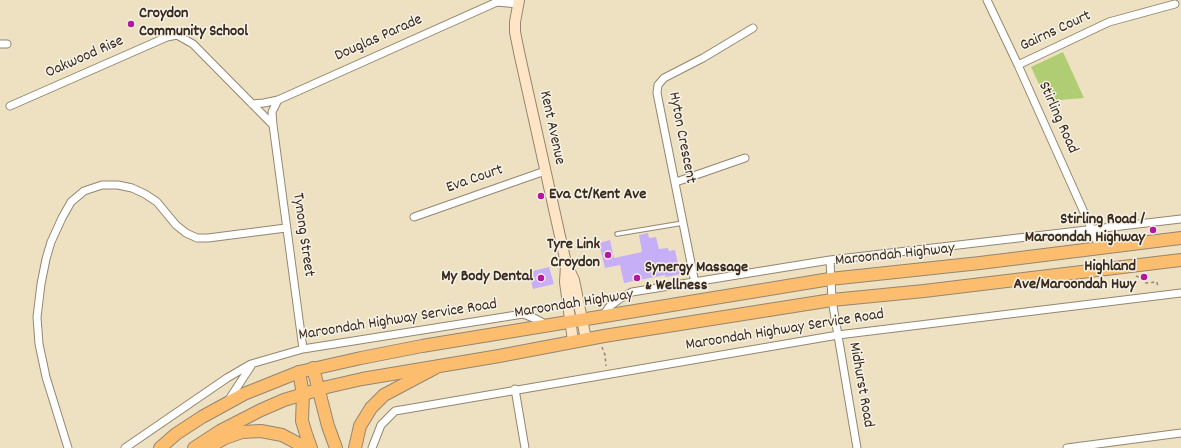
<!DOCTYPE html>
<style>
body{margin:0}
canvas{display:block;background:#eee1c2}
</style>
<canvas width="1181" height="448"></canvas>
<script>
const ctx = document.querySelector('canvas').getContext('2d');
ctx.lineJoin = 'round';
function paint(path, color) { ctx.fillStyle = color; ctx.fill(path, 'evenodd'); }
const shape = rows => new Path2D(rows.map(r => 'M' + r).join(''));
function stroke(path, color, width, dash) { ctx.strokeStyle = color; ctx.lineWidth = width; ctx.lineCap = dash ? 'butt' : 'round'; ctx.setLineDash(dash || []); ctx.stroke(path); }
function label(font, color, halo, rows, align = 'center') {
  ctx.font = font + ' Dekko,sans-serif'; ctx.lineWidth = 3; ctx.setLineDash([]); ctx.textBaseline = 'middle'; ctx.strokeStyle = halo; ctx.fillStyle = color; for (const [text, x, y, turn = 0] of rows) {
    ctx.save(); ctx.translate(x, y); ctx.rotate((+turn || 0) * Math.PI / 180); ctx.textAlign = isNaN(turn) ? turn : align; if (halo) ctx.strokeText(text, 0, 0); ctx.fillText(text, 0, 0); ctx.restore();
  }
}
paint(shape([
 [1063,52,1084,98,1047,101,1031,67]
]), '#b0cd73');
paint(shape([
 [648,233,649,238,656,237,659,249,668,248,669,251,675,250,678,264,680,264,682,274,665,277,665,275,624,283,620,265,605,268,599,243,610,240,614,258,642,252,639,235],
 [549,267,554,284,533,289,529,272]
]), '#c6aff7');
const service = shape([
 [617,234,683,223]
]);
const minor = shape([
 [987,0,1018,65,1100,248],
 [0,44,7,44],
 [1018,65,1109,22,1175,4],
 [278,100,272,112,273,125,303,349],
 [252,104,264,103,278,100,497,2,518,4],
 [10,106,167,37,177,35,193,44,273,125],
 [676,182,745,158],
 [414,217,545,171],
 [830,260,832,300,857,448],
 [695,283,657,93,658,85,664,78,703,58,753,28],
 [603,316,609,307,621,298,632,292,830,260,1181,219],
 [515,389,525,448],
 [228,401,251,366],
 [68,448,46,377,39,344,37,317,41,284,46,259,51,242,62,218,71,202,84,191,102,185,118,185,132,188,145,194,157,202,176,225,186,233,197,238,208,238,286,228],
 [125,448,227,378,251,364,289,353,303,349,523,314,536,319,547,325],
 [372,448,381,425,395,411,838,335,1181,293],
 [1067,448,1181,433]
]);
const secondary = shape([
 [519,0,515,22,515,32,519,52,566,263,574,280,586,339],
 [566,265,565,282,573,341]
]);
const primary = shape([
 [313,368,328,426,336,448],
 [299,372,303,394,302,421,306,434,311,448],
 [207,448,225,438,242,432,261,431,282,435,299,444,303,448],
 [355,448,360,426,371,408,384,395,435,368]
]);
const trunk = shape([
 [160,448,176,434,202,417,244,394,299,372,361,358,422,346,830,279,980,263,1181,238],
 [194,448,220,431,261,410,284,400,327,387,362,379,499,356,604,336,832,300,924,291,1181,260]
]);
stroke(service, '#948670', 5.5);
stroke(minor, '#948670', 9);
stroke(secondary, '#948670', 12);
stroke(primary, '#948670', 14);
stroke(trunk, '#948670', 14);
stroke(shape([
 [1136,276,1141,278,1145,283,1157,282,1158,288],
 [602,347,605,355,606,366]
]), '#948670', 1.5, [3, 3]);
stroke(service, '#fff', 3.5);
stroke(minor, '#fff', 7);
stroke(secondary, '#fee5c5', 10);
stroke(primary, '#fcbd6f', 12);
stroke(trunk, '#fcbd6f', 12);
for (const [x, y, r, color] of [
 [131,24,4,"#b5179e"],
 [541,196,4,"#b5179e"],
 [1153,230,4,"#b5179e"],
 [608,255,4,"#b5179e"],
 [1144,277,4,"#b5179e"],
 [541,278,4,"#b5179e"],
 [637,278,4,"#b5179e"]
]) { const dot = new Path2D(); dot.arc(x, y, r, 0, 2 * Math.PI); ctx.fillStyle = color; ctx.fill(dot); stroke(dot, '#f7f3e8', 1.5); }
label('bold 16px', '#3b2a1e', '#f7f3e8', [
 ["Croydon",139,15,"left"],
 ["Community School",139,33,"left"],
 ["Eva Ct/Kent Ave",549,196,"left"],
 ["Stirling Road /",1145,221],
 ["Maroondah Highway",1145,239],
 ["Tyre Link",600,246],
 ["Croydon",600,264],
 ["Highland",1136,268],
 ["Ave/Maroondah Hwy",1136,286],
 ["Synergy Massage",645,269,"left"],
 ["& Wellness",645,287,"left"],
 ["My Body Dental",533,278]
], 'right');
label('16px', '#3b2a1e', '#f7f3e8', [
 ["Gairns Court",1056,32,-25],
 ["Douglas Parade",379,39,-24],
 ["Oakwood Rise",85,58,-24],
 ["Stirling Road",1057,118,66],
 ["Kent Avenue",551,128,78],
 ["Hyton Crescent",681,138,79],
 ["Eva Court",475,180,-19],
 ["Tynong Street",302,235,82],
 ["Maroondah Highway",895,256,-6],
 ["Maroondah Highway",574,305,-9],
 ["Maroondah Highway Service Road",398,321,-9],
 ["Maroondah Highway Service Road",785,331,-9],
 ["Midhurst Road",860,385,80]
]);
</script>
